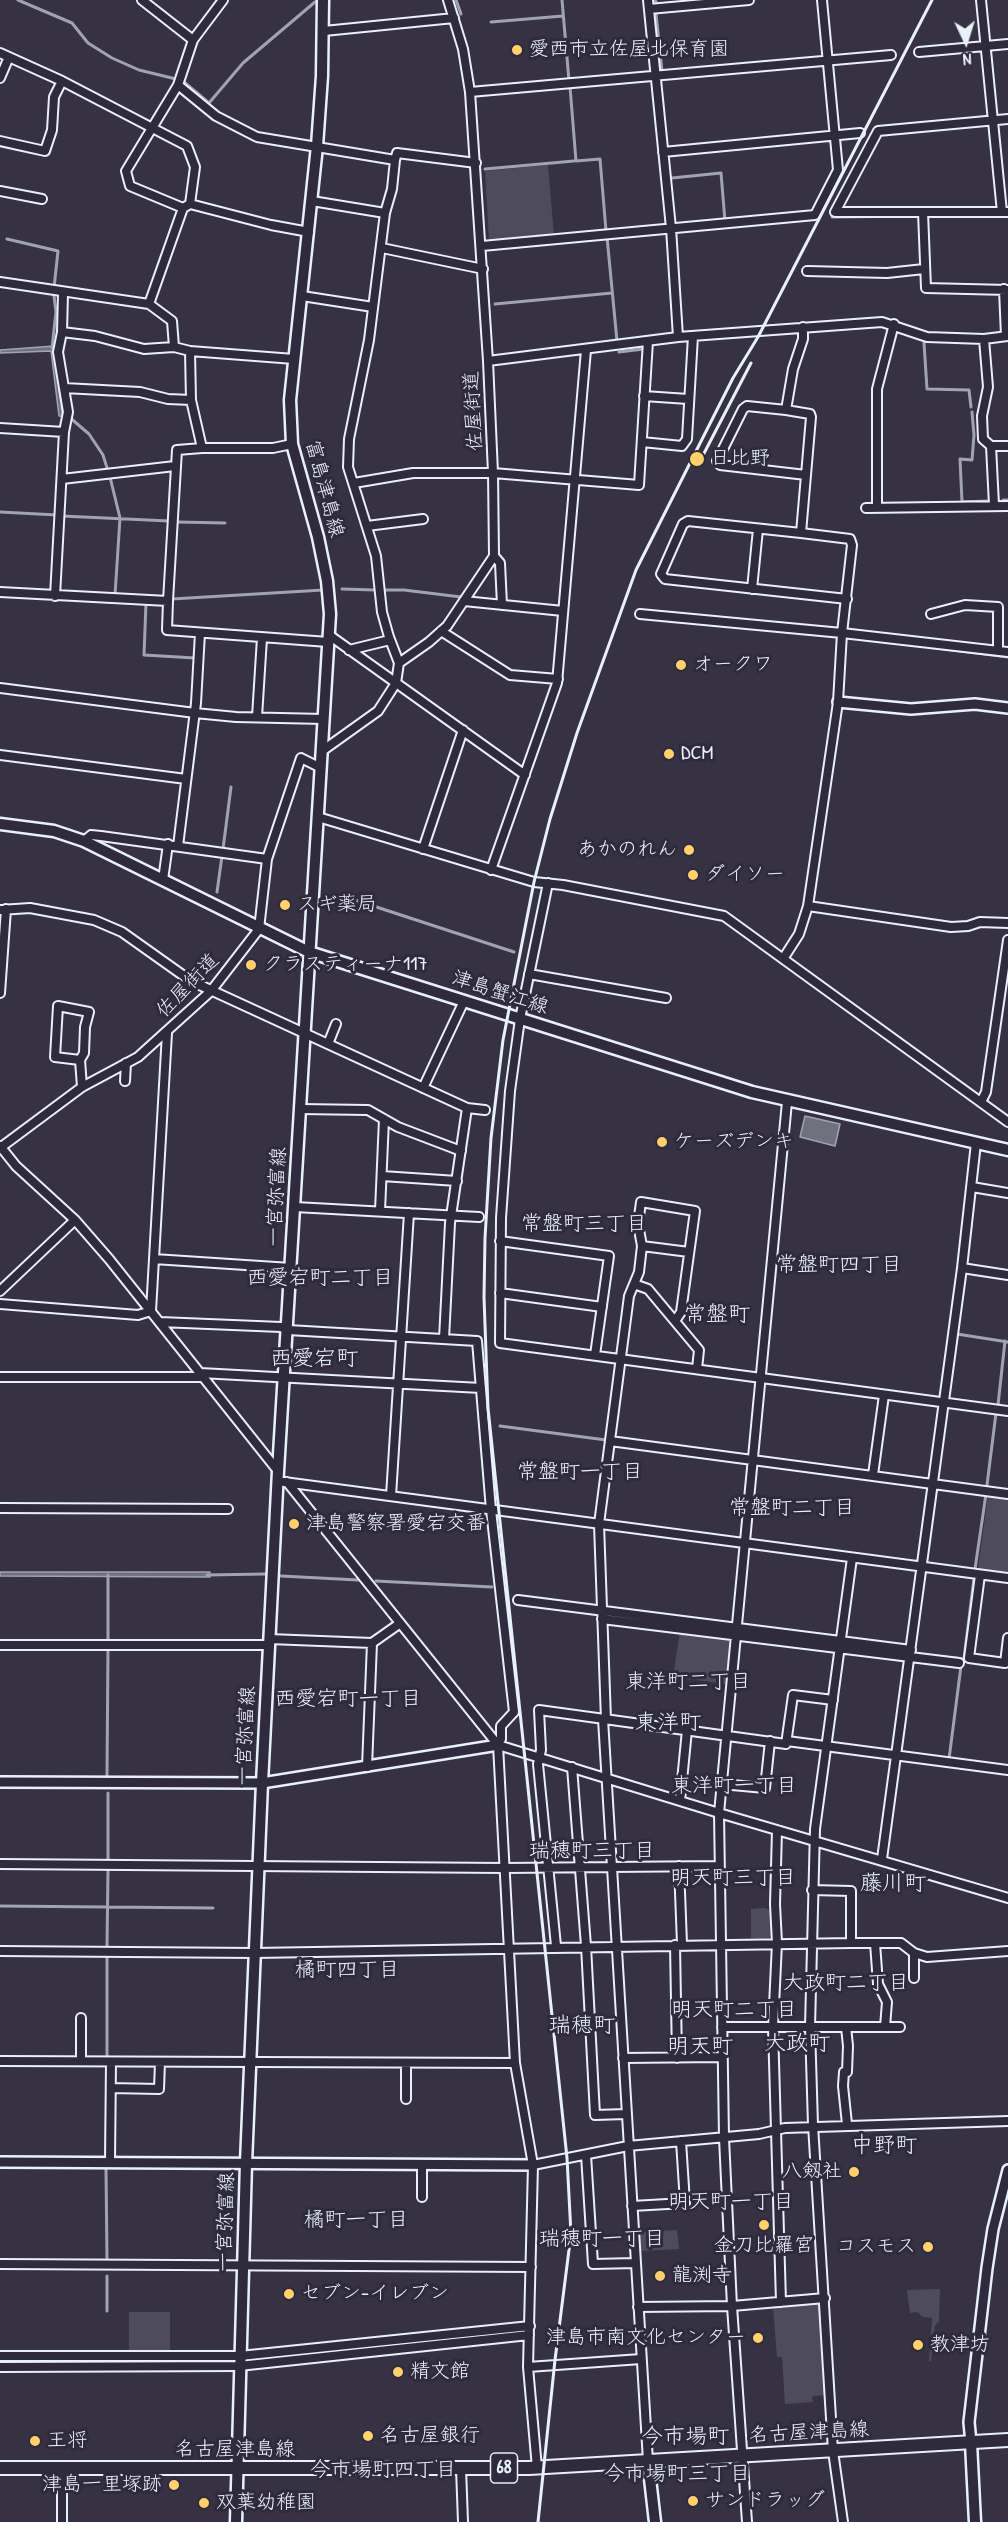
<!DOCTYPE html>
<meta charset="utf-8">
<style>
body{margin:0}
#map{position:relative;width:1008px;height:2522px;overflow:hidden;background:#363244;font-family:"Patrick Hand",sans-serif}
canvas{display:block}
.north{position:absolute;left:936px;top:12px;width:60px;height:60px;-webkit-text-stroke:4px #2f2a3d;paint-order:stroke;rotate:176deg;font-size:16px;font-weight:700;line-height:24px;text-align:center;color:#e8f1f8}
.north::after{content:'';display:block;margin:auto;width:21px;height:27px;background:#e8f1f8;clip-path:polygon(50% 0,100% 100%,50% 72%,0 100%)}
</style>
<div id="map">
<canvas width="1008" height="2522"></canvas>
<div class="north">N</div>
</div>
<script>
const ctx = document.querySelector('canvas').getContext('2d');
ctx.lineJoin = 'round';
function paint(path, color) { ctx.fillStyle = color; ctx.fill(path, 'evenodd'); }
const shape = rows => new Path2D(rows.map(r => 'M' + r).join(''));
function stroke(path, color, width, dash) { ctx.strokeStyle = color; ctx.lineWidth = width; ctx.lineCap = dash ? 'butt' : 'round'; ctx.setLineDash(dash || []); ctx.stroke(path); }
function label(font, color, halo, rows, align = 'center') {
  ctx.font = font + ' "Patrick Hand","Klee One",sans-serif'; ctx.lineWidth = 6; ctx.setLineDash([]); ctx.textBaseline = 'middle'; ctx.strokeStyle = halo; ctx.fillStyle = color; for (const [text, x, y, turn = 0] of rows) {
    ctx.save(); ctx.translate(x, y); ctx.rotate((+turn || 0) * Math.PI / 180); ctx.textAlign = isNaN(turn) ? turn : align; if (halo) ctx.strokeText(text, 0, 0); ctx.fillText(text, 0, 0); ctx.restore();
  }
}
paint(shape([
 [548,165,554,236,489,241,485,171],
 [988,1495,1008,1498,1008,1573,978,1569],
 [680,1631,728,1638,730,1640,726,1684,673,1677],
 [764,1908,771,1910,773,1934,769,1938,751,1938,751,1909],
 [677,2230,679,2249,639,2251,638,2234,640,2232],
 [940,2289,939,2321,935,2326,931,2361,929,2361,932,2318,923,2317,917,2312,910,2313,907,2290],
 [818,2304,822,2307,827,2395,812,2396,813,2402,785,2404,782,2357,777,2357,773,2307],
 [129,2312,170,2312,170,2353,129,2353]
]), '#4d4b5c');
const water = shape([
 [54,346,62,413,70,417,59,416,51,351,0,353,0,350,54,346],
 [805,1116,840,1124,835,1146,800,1137,805,1116],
 [0,1572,210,1572,210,1577,0,1576,0,1572]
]);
paint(water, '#70717f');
stroke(water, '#a0a4af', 1.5);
stroke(shape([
 [18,0,72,23,88,43,112,58,139,70,176,79],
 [456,0,461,14],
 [562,0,569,81],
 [655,0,656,2],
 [656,14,662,71],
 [491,22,563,16],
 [184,82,209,103,243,63,315,2],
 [570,87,576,161,600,159,606,231],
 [485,169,574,161],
 [672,178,721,173,725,221],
 [926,216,988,216],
 [832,217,920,216],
 [607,237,617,341],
 [7,239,58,251,54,288],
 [495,304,612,293],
 [924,343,927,389,969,390,971,407],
 [52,348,56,312,54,296],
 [619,352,644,349],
 [972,412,974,435,972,460,960,459,962,502,988,501],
 [68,416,89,434,103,455,108,471],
 [110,477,120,518,115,595,117,596],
 [1003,500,1008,500],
 [0,512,57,515],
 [62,516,169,521],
 [177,522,225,523],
 [342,589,375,590],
 [383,590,404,590,461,597],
 [172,599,323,590],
 [146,603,144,655,195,658,194,674],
 [929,647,1008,657],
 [223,849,231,787],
 [217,892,222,856],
 [355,900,514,952],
 [957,1334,1008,1342],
 [998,1405,1005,1341],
 [500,1426,606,1440],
 [987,1485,996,1413],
 [975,1569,986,1494],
 [207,1575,265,1574],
 [281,1576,358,1580],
 [376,1581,492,1587],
 [108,1642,108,1575],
 [917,1654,964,1659,974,1578],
 [949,1759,961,1666],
 [107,1776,108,1648],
 [108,1793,108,1860],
 [0,1906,213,1908],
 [107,1947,108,1870],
 [107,1956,107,2056],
 [106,2155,107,2066],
 [106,2169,107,2260],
 [107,2276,107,2311]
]), '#a0a4af', 3);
const minor = shape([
 [142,0,193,40],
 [648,0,671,228,678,337],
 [981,0,1002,212],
 [649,9,749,0],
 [324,31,454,18],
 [919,52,1008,44],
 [0,53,62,81,187,146,195,167,190,204,271,225,309,232],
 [0,78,9,57],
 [178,85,216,116,257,137,395,160,392,189,385,213,369,340,349,439,348,467,376,556,382,612,389,637,399,663],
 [470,92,891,55],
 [1008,119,878,131,835,212,1008,212],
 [0,141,45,151,52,130,54,97,62,81],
 [663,152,860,133],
 [395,160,397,153,476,163],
 [0,191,42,199],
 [312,201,385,213],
 [190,204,183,208,130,186,126,171,178,85,193,40,223,0],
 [923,212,926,288,1008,290],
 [482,246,815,215,838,170,822,0],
 [382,248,483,269],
 [807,271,887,273,924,269],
 [0,282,149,304,172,321,174,347,190,351,294,359],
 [1004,289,1006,336],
 [302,296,373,307],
 [149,304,183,208],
 [62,332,95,336,144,349,174,347],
 [984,339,988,387,982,416,983,439,991,446,994,505],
 [190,351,191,400,202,448],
 [488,361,678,337,882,322,927,337,984,339,1008,336],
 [64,388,140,392,168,399,191,400],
 [644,396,688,399],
 [786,410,747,406,743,409,717,461,720,465,806,475],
 [0,428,64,432],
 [642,442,682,446,687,439,693,336],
 [991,446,1008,446],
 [62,479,175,466],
 [354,483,413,473,493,473,639,485,648,341],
 [866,508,1008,506],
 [877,508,877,389,894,324],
 [367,526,423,519],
 [801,533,688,521,683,524,661,574,665,579,847,599],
 [494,556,500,563,502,605],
 [752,589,758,529],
 [0,592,168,601,167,630,328,642],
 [55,596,64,432,68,412,58,352,62,332,63,293],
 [168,601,177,450,202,448,273,448,292,444],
 [464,601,563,611],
 [640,614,842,633,1008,652],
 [931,614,965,605,998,607,998,651],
 [441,631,510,675,558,679],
 [329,635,525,775],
 [349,650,390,640],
 [0,688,195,713,236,717,324,719],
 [257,717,262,638],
 [322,751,378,711,396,683,399,663,429,642,447,626,494,556,493,473,488,361,470,92,463,49,448,0],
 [0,755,186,779],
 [318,817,534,882,563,885,724,916,1008,1122],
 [84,841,91,835,101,836,267,859],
 [178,846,196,703,200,633],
 [423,849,463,730],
 [491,870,557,683,586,350],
 [163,880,168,844],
 [548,883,520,1019,510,1091,501,1218,500,1343,1008,1411],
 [808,906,951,927,968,926,980,922,1008,923],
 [0,910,30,908,94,920,122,932,191,981,467,1108,485,1110],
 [783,959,799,934,808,906,838,702,842,633,852,545,850,539,801,533,811,417,810,414,786,410,793,369,803,339,803,327],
 [529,974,666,998],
 [0,993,6,909],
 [328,1044,336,1024],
 [80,1060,55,1057,58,1006,89,1012,85,1027,84,1053,80,1060,82,1087],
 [125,1081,126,1063],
 [423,1088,464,1001],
 [981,1102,986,1092,1008,940],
 [300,1109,368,1110,398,1127,461,1151],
 [0,1146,16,1166,75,1220,109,1259,278,1471],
 [0,1148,82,1087,138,1057,211,991,259,929,267,859,301,758,321,768],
 [382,1176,457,1181],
 [972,1187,1008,1193],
 [295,1207,479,1217],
 [380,1211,384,1119],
 [500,1241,609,1256,595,1355],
 [642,1246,689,1252],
 [154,1259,291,1268],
 [962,1268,1008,1275],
 [634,1284,648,1289,699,1350,697,1369],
 [0,1291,75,1220],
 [500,1293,602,1307],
 [0,1304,138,1315,151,1311,167,1033],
 [160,1322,281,1327,288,1330,477,1341,491,1510,514,1712,501,1726,501,1739,498,1745,515,2063,533,2165,528,2367,537,2468],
 [444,1339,450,1223,467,1108],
 [200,1373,481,1388],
 [0,1377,203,1377],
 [610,1441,1008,1494],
 [873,1475,884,1395],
 [284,1482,1008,1578],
 [287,1482,498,1745,719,1813,1008,1898],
 [391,1496,409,1213],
 [0,1508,228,1509],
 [980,1575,969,1658,1005,1663,1008,1638],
 [518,1600,911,1650],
 [602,1619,959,1663],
 [269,1639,372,1643,367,1767],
 [372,1643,399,1624],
 [0,1645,269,1645],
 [603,1719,648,2461],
 [606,1720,599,1524,629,1296,639,1272,642,1246,638,1224,641,1202,695,1211,681,1312,675,1321],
 [787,1741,1008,1770],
 [572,1767,586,1946,595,2115,626,2114],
 [721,1784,765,1788,770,1741],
 [680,1801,687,1730],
 [777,1830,775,1904,777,1943,773,2027,781,2302],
 [882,1859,962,1268,976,1143],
 [0,1864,504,1868,719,1866],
 [679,1866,682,1944],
 [812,1890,851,1891,851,1943],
 [875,1943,878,1984,887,2002,885,2027],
 [675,1945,677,2058],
 [556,1946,538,1764,541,1750,539,1710,786,1744,793,1695,833,1700],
 [0,1951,255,1953,851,1943,901,1943,914,1953,927,1957,1008,1951],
 [914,1953,914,1978],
 [722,2027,900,2027],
 [846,2027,848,2046,847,2072,844,2072,843,2086,847,2124],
 [623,2058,722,2057],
 [0,2061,515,2063],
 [81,2061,81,2018],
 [111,2088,159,2089,160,2062],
 [406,2099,406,2063],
 [586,2155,593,2264,635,2263],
 [110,2162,111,2062],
 [422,2164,422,2197],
 [533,2165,628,2146,759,2134,785,2128,1008,2121],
 [632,2206,685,2203,681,2141],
 [0,2264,531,2267],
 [638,2307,732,2306,825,2298],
 [0,2356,240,2356,530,2326],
 [0,2367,239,2366,529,2335],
 [528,2367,641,2359],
 [461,2468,463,2522],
 [62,2522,62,2469],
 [747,2522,732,2306,724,2138,719,1813,787,1102],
 [843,2522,833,2451,813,2125,810,2027,815,1829,852,1558]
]);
const tertiary = shape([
 [838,702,911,709,975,704,1008,708],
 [0,1782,262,1783,498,1745],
 [0,2162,533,2165],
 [971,2443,969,2422,987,2268,993,2229,1008,2170]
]);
const secondary = shape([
 [0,824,54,831,84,841,309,952,752,1092,1008,1150],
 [971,2443,975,2522],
 [648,2461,655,2522],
 [236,2522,246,2163,262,1783,278,1471,330,614,327,581,318,537,292,444,290,400,317,146,322,76,323,0]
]);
const primary = shape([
 [0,2468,529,2468,1008,2440]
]);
stroke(minor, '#e8f1f8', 12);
stroke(tertiary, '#e8f1f8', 14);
stroke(secondary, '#e8f1f8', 15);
stroke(primary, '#e8f1f8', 16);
stroke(minor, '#2f2a3d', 8);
stroke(tertiary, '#2f2a3d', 9);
stroke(secondary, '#2f2a3d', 10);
stroke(primary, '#2f2a3d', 12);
stroke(shape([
 [700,461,751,363],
 [538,2522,555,2360,571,2234,567,2158,488,1408,484,1297,485,1238,491,1138,503,1040,534,882,550,819,577,733,636,570,733,378,758,337,932,0]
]), '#e8f1f8', 3);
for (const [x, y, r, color] of [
 [517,50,6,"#ffd166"],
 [697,459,8,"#ffd166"],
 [681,665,6,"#ffd166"],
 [669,754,6,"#ffd166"],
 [689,850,6,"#ffd166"],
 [693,875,6,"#ffd166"],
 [285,905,6,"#ffd166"],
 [251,965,6,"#ffd166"],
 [662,1142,6,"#ffd166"],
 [294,1524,6,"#ffd166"],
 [854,2172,6,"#ffd166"],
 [764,2225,6,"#ffd166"],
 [928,2247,6,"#ffd166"],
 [660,2276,6,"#ffd166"],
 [289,2294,6,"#ffd166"],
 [758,2338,6,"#ffd166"],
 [918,2345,6,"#ffd166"],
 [398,2372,6,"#ffd166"],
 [368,2436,6,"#ffd166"],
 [35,2441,6,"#ffd166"],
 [174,2485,6,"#ffd166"],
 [693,2501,6,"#ffd166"],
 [204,2503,6,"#ffd166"]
]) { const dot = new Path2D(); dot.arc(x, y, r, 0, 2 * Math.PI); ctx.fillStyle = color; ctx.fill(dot); stroke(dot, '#2f2a3d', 2); }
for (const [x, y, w] of [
 [504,2468,27]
]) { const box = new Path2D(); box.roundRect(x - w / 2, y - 15, w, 30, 4.5); ctx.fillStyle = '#2f2a3d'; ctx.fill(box); stroke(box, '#e8f1f8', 1.5); }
label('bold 18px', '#e8f1f8', null, [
 ["68",504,2468]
]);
label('20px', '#e8f1f8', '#2f2a3d', [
 ["愛西市立佐屋北保育園",529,50],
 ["日比野",710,459],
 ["オークワ",693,665],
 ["DCM",681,754],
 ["あかのれん",677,850,"right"],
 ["ダイソー",705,875],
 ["スギ薬局",297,905],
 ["クラスティーナ117",263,965],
 ["ケーズデンキ",674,1142],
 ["津島警察署愛宕交番",306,1524],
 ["八剱社",842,2172,"right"],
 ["金刀比羅宮",764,2246,"center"],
 ["コスモス",916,2247,"right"],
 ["龍渕寺",672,2276],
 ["セブン-イレブン",301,2294],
 ["津島市南文化センター",746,2338,"right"],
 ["教津坊",930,2345],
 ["精文館",410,2372],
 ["名古屋銀行",380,2436],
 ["王将",47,2441],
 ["津島一里塚跡",162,2485,"right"],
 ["サンドラッグ",705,2501],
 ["双葉幼稚園",216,2503]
], 'left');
label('20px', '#e8f1f8', '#2f2a3d', [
 ["佐屋街道",474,411,-93],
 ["富島津島線",324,489,75],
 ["佐屋街道",188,986,-46],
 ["津島蟹江線",500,993,18],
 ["一宮弥富線",277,1197,-87],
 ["一宮弥富線",246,1736,-87],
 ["一宮弥富線",226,2222,-88],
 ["名古屋津島線",809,2433,-3],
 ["名古屋津島線",235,2450]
]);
label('21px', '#e8f1f8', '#2f2a3d', [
 ["常盤町三丁目",584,1224],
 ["常盤町四丁目",839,1265],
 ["西愛宕町二丁目",320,1278],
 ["常盤町一丁目",580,1472],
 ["常盤町二丁目",792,1508],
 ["東洋町二丁目",688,1682],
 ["西愛宕町一丁目",348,1699],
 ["東洋町一丁目",734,1786],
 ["瑞穂町三丁目",592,1851],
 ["明天町三丁目",733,1878],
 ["橘町四丁目",347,1970],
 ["大政町二丁目",846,1983],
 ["明天町二丁目",734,2010],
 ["明天町一丁目",731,2202],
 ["橘町一丁目",356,2220],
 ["瑞穂町一丁目",602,2239],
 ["今市場町四丁目",383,2470],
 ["今市場町三丁目",677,2474]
]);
label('22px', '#e8f1f8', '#2f2a3d', [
 ["常盤町",717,1315],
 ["西愛宕町",314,1359],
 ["東洋町",668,1723],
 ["藤川町",893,1884],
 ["瑞穂町",582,2026],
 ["大政町",797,2044],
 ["明天町",700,2047],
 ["中野町",884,2146],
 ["今市場町",685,2437]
]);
</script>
